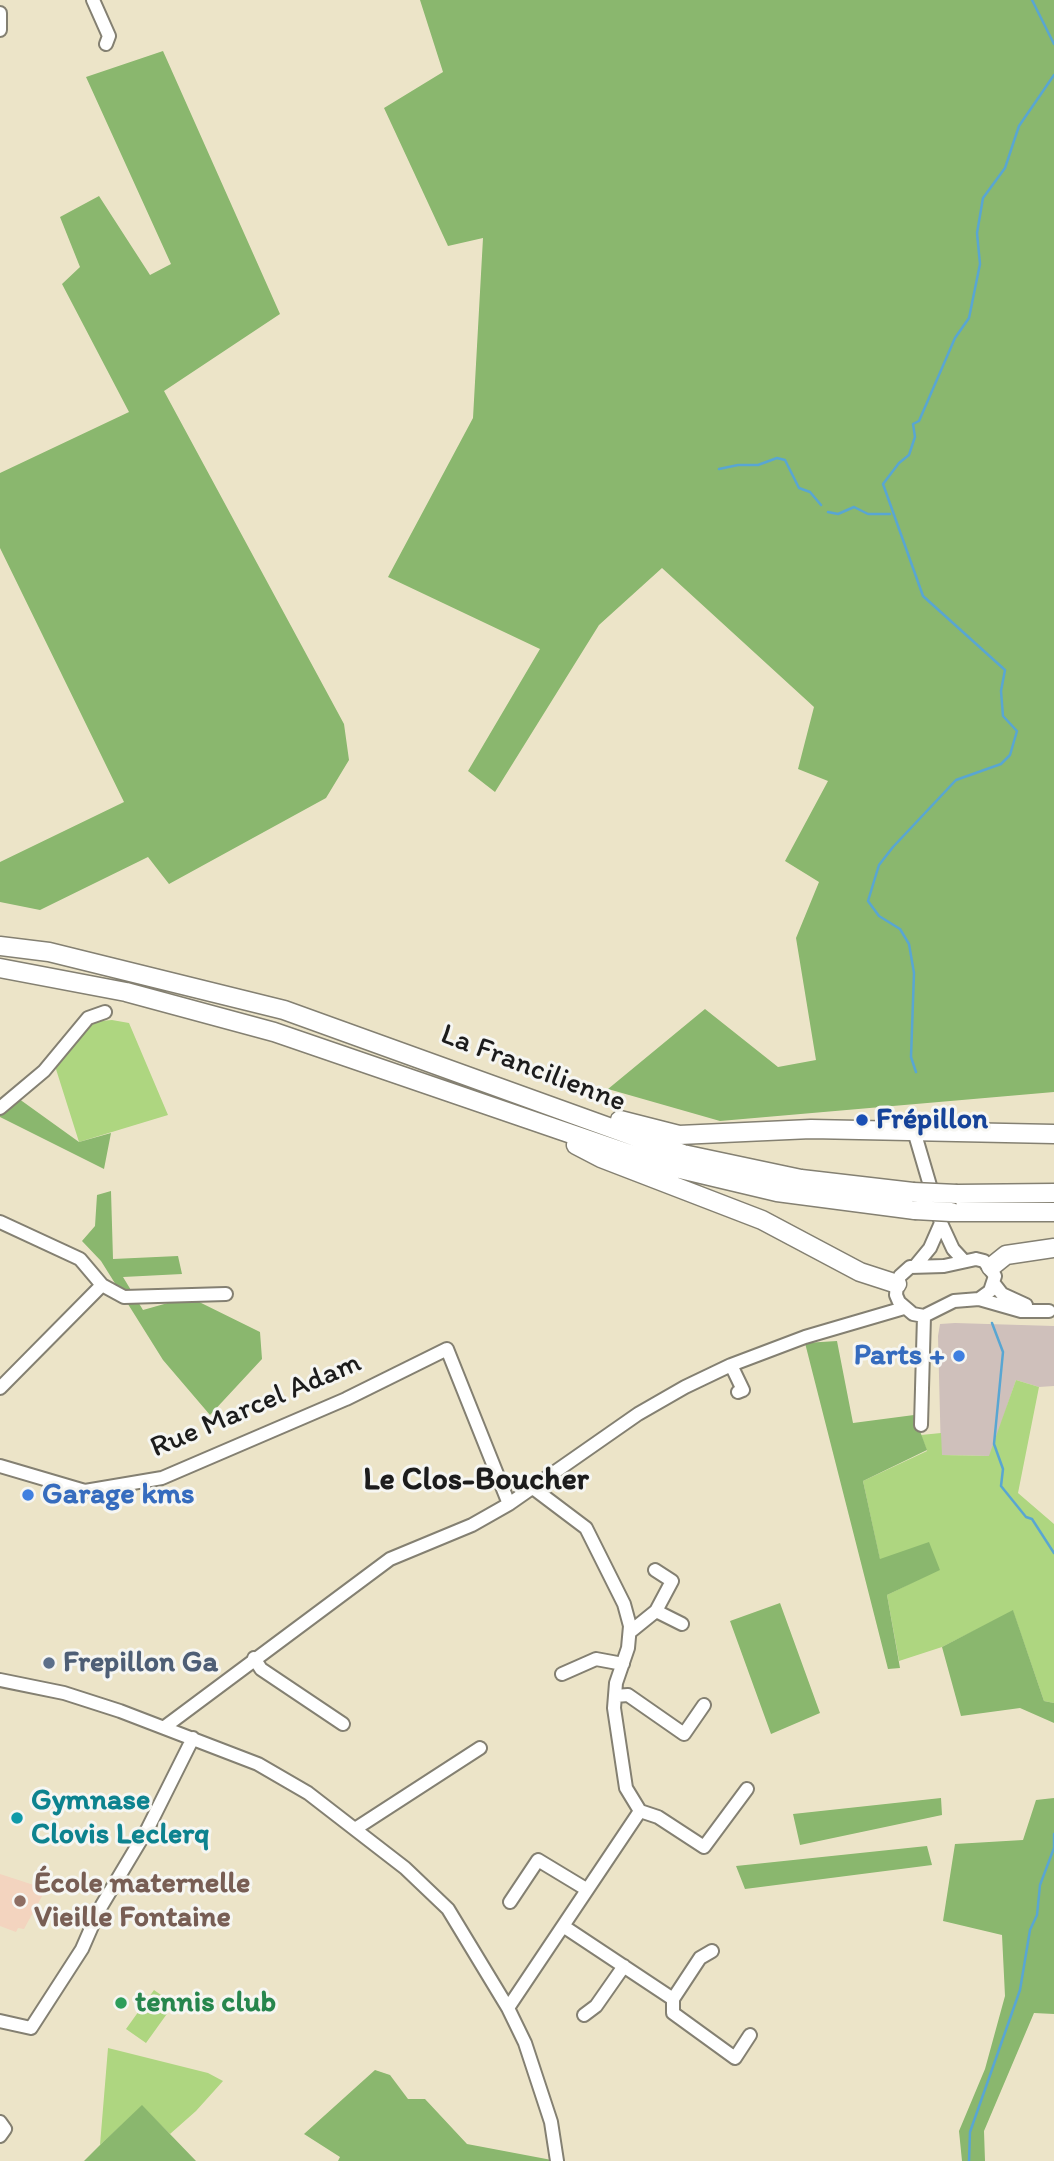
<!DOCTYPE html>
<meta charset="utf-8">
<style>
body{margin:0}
canvas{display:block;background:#ece4c8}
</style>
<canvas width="1054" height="2161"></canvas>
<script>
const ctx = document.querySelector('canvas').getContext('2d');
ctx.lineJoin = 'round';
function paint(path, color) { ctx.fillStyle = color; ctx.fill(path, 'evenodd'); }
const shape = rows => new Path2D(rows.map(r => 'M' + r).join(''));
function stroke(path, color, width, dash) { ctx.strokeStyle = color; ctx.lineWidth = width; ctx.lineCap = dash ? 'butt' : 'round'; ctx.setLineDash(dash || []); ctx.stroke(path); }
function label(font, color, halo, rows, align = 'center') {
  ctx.font = font + ' Itim,sans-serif'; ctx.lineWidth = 6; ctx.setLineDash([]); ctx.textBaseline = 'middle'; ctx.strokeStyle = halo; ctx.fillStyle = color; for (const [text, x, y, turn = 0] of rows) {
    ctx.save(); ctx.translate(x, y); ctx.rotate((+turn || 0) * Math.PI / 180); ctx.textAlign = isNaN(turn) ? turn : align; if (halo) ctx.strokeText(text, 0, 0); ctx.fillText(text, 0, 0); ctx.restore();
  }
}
paint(shape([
 [0,1874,46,1889,24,1929,18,1928,16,1932,0,1926]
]), '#f3d4bf');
paint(shape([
 [955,1323,1054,1326,1054,1386,1039,1387,1016,1380,990,1456,941,1455,938,1336,940,1324]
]), '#cfc0bb');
paint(shape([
 [112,1020,129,1023,168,1115,79,1142,55,1066,90,1022],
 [1016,1380,1039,1387,1018,1493,1054,1524,1054,1703,1044,1701,1013,1611,942,1647,899,1661,887,1595,940,1569,880,1560,863,1481,927,1451,921,1435,941,1433,942,1455,989,1456],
 [154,1990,174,2004,146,2043,126,2029],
 [108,2048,208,2073,223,2081,196,2111,170,2134,142,2106,100,2145]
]), '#aed680');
paint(shape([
 [420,0,1054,0,1054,1092,720,1121,608,1089,705,1009,778,1067,816,1060,796,938,819,882,785,861,828,781,798,769,814,707,662,568,599,625,495,792,468,771,540,649,388,577,473,418,483,238,448,246,384,108,443,72],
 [163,51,280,314,164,391,344,724,349,760,326,798,169,884,148,857,40,910,0,902,0,862,124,802,0,548,0,473,129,412,62,284,80,267,60,217,99,196,150,275,171,264,86,77],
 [15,1096,79,1142,111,1133,104,1169,0,1117,0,1108],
 [111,1191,113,1259,178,1256,182,1274,123,1277,143,1310,189,1297,260,1332,262,1359,210,1415,163,1360,101,1261,82,1241,95,1226,97,1195],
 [837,1341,853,1423,914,1415,927,1450,863,1481,880,1559,929,1542,940,1570,887,1595,900,1668,888,1669,805,1343],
 [780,1603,820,1713,771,1734,730,1621],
 [1013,1610,1044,1701,1054,1703,1054,1723,1020,1708,961,1716,942,1647],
 [941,1798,942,1815,800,1845,793,1814],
 [1054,1798,1054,2014,1034,2013,984,2131,985,2161,962,2161,959,2131,985,2069,1005,1996,1002,1935,943,1921,955,1844,1023,1840,1036,1800],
 [927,1846,932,1865,745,1889,736,1866],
 [375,2070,390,2075,408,2099,425,2099,467,2144,557,2161,338,2161,340,2157,304,2134],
 [142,2105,196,2161,84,2161,100,2145]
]), '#8ab76e');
stroke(shape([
 [1032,0,1054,44],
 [719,469,738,465,758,465,777,458,785,460,799,488,810,492,821,505],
 [828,512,838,514,854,507,868,514,890,514],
 [916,1072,911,1057,914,973,909,944,900,929,879,916,868,901,879,865,893,847,956,780,1001,764,1010,755,1017,731,1003,716,1001,691,1005,670,923,596,883,484,899,463,909,455,915,437,913,424,919,421,955,338,969,318,980,264,977,233,983,198,1005,168,1019,126,1054,75],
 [992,1323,1003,1352,994,1444,1003,1469,1001,1486,1026,1517,1032,1519,1054,1553],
 [969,2161,970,2132,1020,1990,1030,1930,1037,1915,1040,1885,1054,1848,1054,1834]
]), '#59a6d2', 2.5);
const minor = shape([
 [93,0,109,36,106,44],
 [0,13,0,30],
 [0,1108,44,1071,88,1018,105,1012],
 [914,1131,941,1223,953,1249,964,1261],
 [0,1222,80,1259,102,1285,124,1297,226,1294],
 [976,1259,984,1261,995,1276,990,1291,979,1299,954,1301,924,1316,913,1314,899,1302,896,1295,897,1284,900,1276,910,1267,944,1266,976,1259],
 [916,1265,930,1248,941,1223],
 [995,1285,1002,1294,1026,1305],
 [979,1299,1021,1311,1049,1311],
 [731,1365,743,1390,738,1392],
 [0,1388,102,1285],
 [921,1425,924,1316],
 [0,1466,85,1491,162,1478,346,1399,447,1349,509,1504],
 [655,1570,672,1581,656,1611],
 [630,1632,656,1611,682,1624],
 [254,1658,261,1669,343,1724],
 [562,1674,596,1659,623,1664],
 [0,1680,64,1693,120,1711,258,1764,308,1793,405,1868,448,1909,508,2008,525,2043,551,2122,557,2161],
 [615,1696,628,1695,684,1734,704,1705],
 [166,1726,390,1559,472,1525,509,1504,638,1414,685,1387,731,1365,805,1337,904,1308],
 [640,1811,658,1817,704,1847,747,1789],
 [355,1829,480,1748],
 [510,1902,538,1860,586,1889],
 [563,1926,673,1999,673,2013,735,2058,750,2035],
 [673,1999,700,1958,712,1951],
 [508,2008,640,1811,626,1788,614,1708,616,1683,628,1648,630,1626,624,1604,586,1528,533,1488],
 [584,2015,596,2006,624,1966],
 [0,2021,31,2028,82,1949,99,1910,148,1828,193,1738],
 [0,2122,5,2129,0,2136]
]);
const highway = shape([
 [0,946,49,952,284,1010,683,1154,801,1179,913,1192],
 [0,968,126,992,274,1032,659,1164,777,1192,915,1210],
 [620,1120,679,1135,811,1129,1054,1134],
 [576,1145,601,1158,762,1220,860,1272,897,1284],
 [957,1194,1054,1193],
 [951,1212,1054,1212],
 [991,1267,1006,1255,1054,1248]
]);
stroke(minor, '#848072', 16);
stroke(highway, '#848072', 21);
stroke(minor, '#fff', 12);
stroke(highway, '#fff', 18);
const highwayBridge = shape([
 [913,1192,957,1194],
 [915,1210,951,1212]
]);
stroke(highwayBridge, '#848072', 21, []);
stroke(highwayBridge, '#fff', 18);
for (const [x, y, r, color] of [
 [862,1120,7,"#1a4fb4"],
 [959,1356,7,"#3f7fe0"],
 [28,1495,7,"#3f7fe0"],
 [49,1663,7,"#5c6f8a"],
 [17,1818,7,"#0f9aa8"],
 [20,1901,7,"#8d6e63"],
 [121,2003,7,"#2e9e5b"]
]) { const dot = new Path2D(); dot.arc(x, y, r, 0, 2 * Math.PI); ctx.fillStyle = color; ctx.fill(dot); stroke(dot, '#f6f6f2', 2.5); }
label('30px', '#1c1c1c', '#f6f6f2', [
 ["La Francilienne",533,1069,21],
 ["Rue Marcel Adam",256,1406,-23]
]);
label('bold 30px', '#164399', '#f6f6f2', [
 ["Frépillon",876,1120]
], 'left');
label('bold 30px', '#366cbe', '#f6f6f2', [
 ["Parts +",945,1356],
 ["Garage kms",42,1495,"left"]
], 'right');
label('bold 30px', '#4e5e75', '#f6f6f2', [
 ["Frepillon Ga",63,1663]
], 'left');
label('bold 30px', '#0d838f', '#f6f6f2', [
 ["Gymnase",31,1801],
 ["Clovis Leclerq",31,1835]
], 'left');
label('bold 30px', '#785e54', '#f6f6f2', [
 ["École maternelle",34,1884],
 ["Vieille Fontaine",34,1918]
], 'left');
label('bold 30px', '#27864d', '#f6f6f2', [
 ["tennis club",135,2003]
], 'left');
label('bold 32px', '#1c1c1c', '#f6f6f2', [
 ["Le Clos-Boucher",476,1481]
]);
</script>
